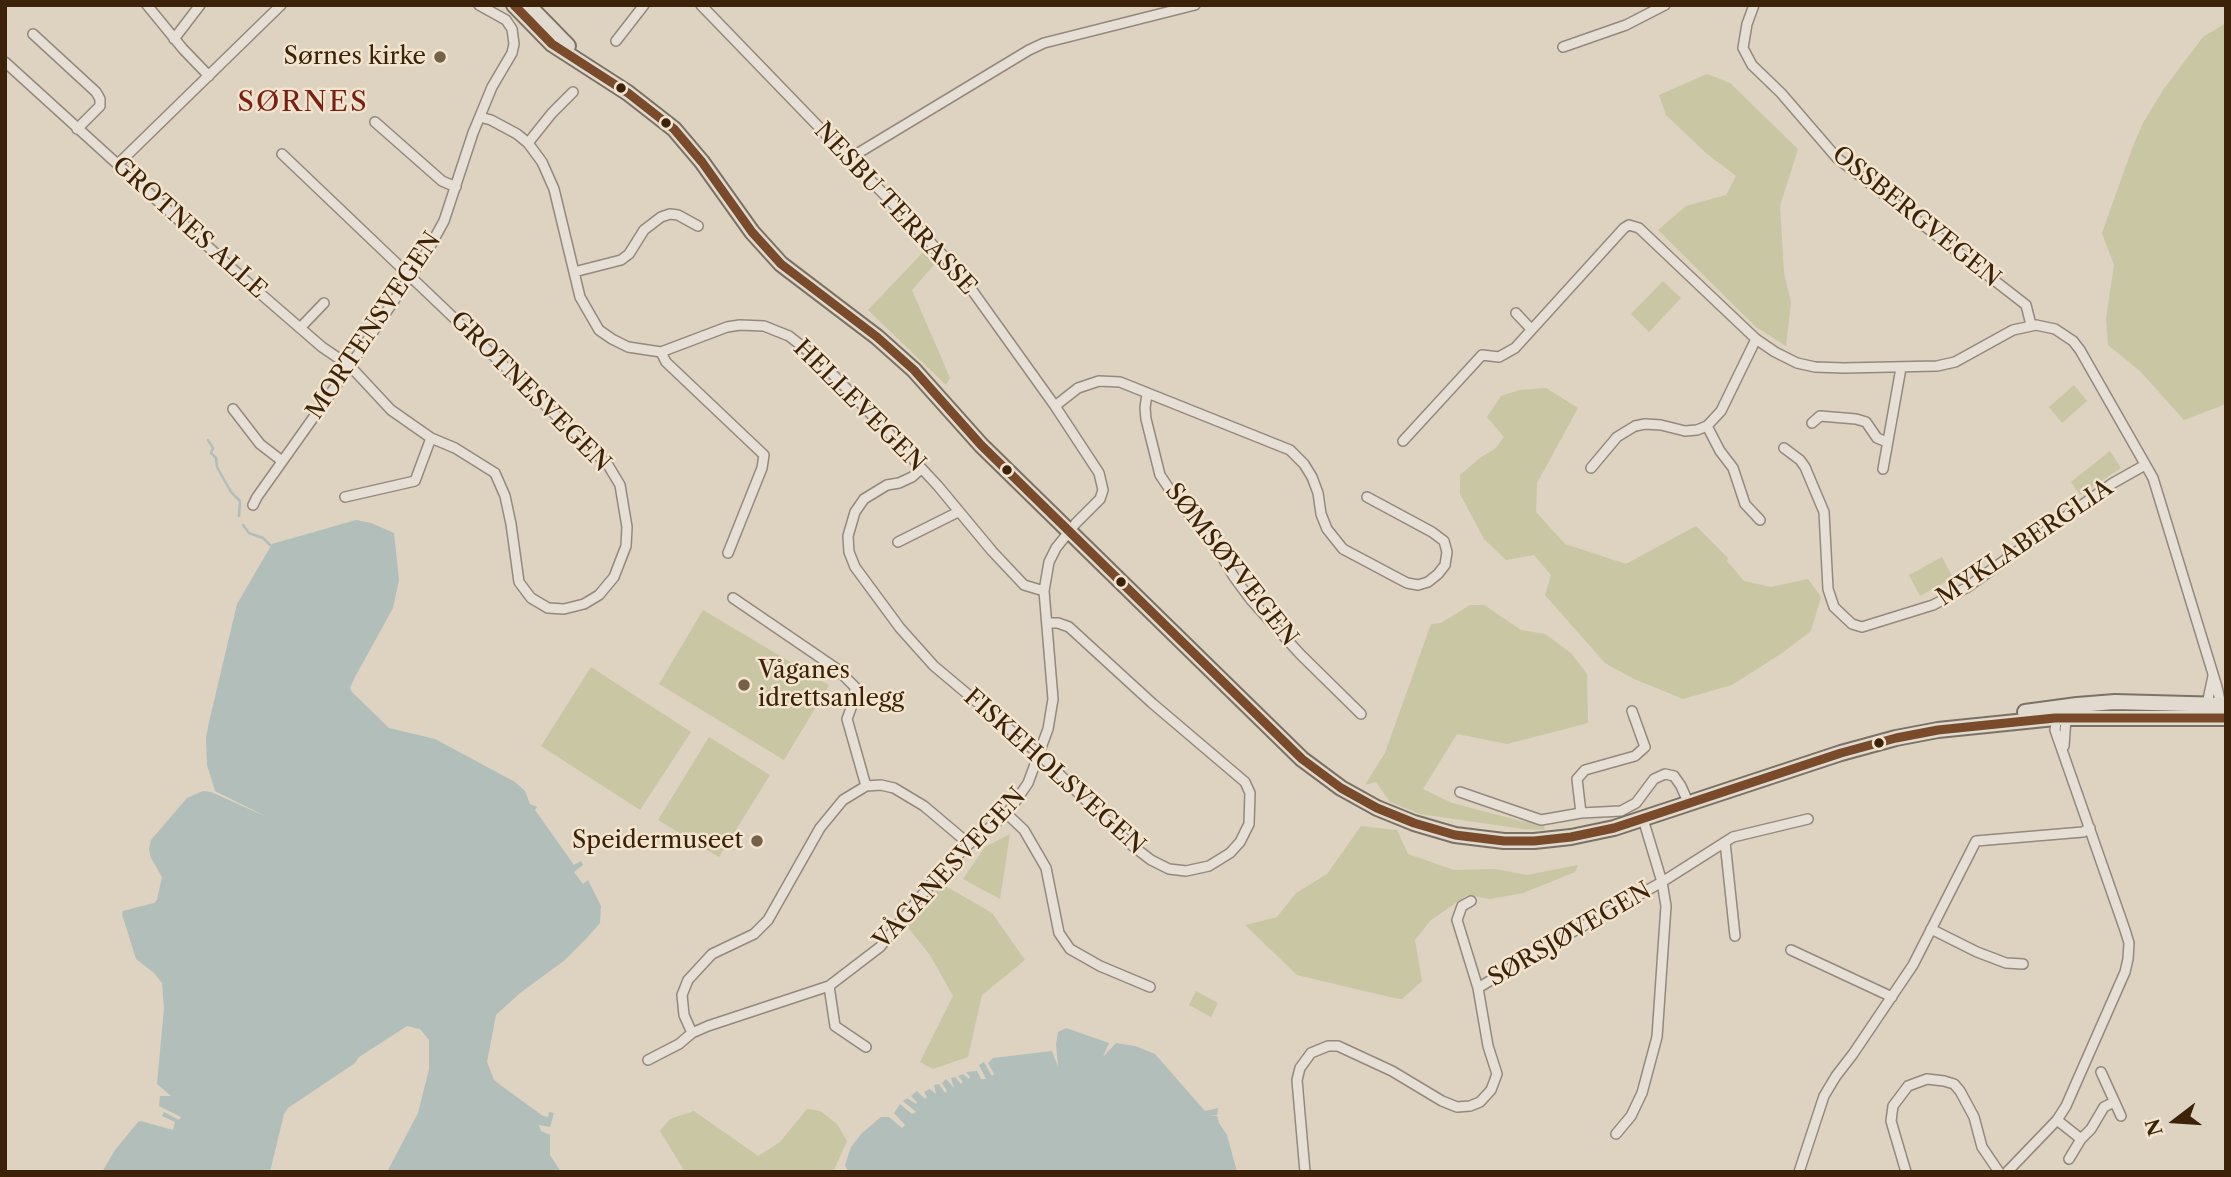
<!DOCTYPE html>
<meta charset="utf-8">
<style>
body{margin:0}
#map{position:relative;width:2231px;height:1177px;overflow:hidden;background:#ded2c0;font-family:"Libre Caslon Text",serif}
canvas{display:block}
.frame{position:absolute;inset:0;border:7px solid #3c2209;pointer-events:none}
.north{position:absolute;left:2140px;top:1086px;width:70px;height:70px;-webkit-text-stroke:5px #f2e4ce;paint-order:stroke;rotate:253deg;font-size:19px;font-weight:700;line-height:28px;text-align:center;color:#3c2209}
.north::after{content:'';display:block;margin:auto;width:24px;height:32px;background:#3c2209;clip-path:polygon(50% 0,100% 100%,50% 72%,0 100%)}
</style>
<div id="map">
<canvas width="2231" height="1177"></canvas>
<div class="frame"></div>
<div class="north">N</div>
</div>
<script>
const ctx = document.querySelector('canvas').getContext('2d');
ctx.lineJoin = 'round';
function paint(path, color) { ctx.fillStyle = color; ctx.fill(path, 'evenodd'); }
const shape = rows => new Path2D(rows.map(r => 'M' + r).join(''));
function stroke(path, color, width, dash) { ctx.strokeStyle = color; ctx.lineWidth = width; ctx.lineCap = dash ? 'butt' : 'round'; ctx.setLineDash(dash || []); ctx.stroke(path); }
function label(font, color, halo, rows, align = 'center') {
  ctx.font = font + ' "Libre Caslon Text",serif'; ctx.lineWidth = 5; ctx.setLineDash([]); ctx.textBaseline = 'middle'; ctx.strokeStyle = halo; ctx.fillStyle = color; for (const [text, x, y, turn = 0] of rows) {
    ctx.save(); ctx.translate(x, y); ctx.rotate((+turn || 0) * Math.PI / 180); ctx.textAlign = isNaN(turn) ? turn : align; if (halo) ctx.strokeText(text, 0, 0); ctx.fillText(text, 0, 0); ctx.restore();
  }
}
paint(shape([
 [2226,23,2226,404,2184,420,2140,371,2108,345,2106,318,2114,265,2102,233,2133,146,2143,123,2163,90,2203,37],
 [1707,74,1730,83,1798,149,1780,206,1784,273,1791,302,1786,346,1756,327,1658,230,1686,206,1726,195,1736,176,1706,153,1666,115,1659,95],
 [927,248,939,259,912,290,950,378,946,385,868,310],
 [1663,281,1681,298,1649,332,1631,314],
 [2074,385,2087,401,2062,423,2049,407],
 [1546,388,1578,408,1537,483,1536,512,1565,544,1626,564,1696,526,1728,558,1727,561,1744,581,1771,587,1808,579,1821,597,1811,631,1782,653,1732,685,1683,699,1632,678,1605,663,1545,595,1551,575,1534,555,1506,560,1484,539,1460,494,1460,475,1480,458,1496,448,1504,437,1487,417,1501,396,1520,390],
 [2110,451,2121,468,2080,495,2071,482],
 [1942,557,1953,578,1920,596,1909,575],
 [1470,605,1484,605,1521,630,1545,634,1571,653,1587,674,1588,723,1507,744,1457,734,1423,789,1452,803,1521,821,1543,823,1545,830,1523,829,1420,814,1390,802,1376,782,1365,785,1385,753,1431,624,1441,623],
 [703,610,829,685,784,760,659,684],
 [591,667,691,732,640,810,541,746],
 [709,737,770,775,719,857,658,820],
 [1361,826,1397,830,1408,854,1454,870,1495,869,1527,875,1578,865,1575,872,1523,893,1490,899,1467,895,1430,921,1415,940,1422,981,1402,999,1394,998,1297,975,1245,925,1277,917,1296,893,1327,874],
 [1010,834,1000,899,963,879,985,847],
 [942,884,992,913,1025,960,982,995,968,1057,933,1069,920,1062,953,996,930,955,906,925],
 [1196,991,1218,1003,1211,1017,1189,1005],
 [807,1109,820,1111,837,1124,847,1141,833,1172,685,1172,660,1131,670,1119,694,1111,758,1156,780,1142]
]), '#c9c6a3');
paint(shape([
 [356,520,371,523,394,533,399,580,393,608,355,677,350,688,352,692,389,728,435,739,515,782,525,791,530,804,537,807,535,810,574,865,581,861,583,865,574,872,583,884,588,880,601,906,600,923,586,939,565,960,520,993,496,1015,487,1062,494,1080,503,1087,543,1116,548,1117,549,1112,554,1113,550,1127,539,1125,541,1131,550,1135,550,1155,561,1172,387,1172,418,1113,429,1069,429,1040,420,1029,407,1026,359,1057,355,1063,288,1108,284,1114,270,1172,102,1172,115,1150,138,1122,141,1121,173,1130,175,1122,162,1116,164,1112,179,1120,181,1117,159,1106,160,1096,171,1096,157,1084,164,1008,162,983,154,973,136,959,122,914,123,911,154,903,157,900,162,877,151,858,149,849,151,840,187,798,203,791,211,792,269,818,215,791,207,765,206,738,209,722,237,604,272,544],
 [1066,1028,1109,1043,1103,1057,1116,1043,1135,1046,1155,1054,1205,1111,1218,1108,1217,1115,1207,1116,1217,1116,1219,1123,1227,1135,1237,1172,846,1172,847,1169,845,1165,851,1147,862,1133,881,1117,889,1117,902,1128,905,1125,894,1113,900,1104,912,1114,916,1112,903,1101,907,1098,916,1104,917,1102,911,1096,917,1091,925,1099,927,1097,924,1092,930,1089,936,1094,934,1085,939,1084,945,1093,947,1091,942,1083,946,1079,954,1088,951,1078,955,1077,961,1084,963,1082,958,1076,963,1074,969,1079,970,1077,966,1072,977,1071,981,1079,986,1079,979,1065,984,1062,992,1076,994,1074,988,1063,993,1058,1052,1051,1058,1067,1056,1044,1058,1032]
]), '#b1beba');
stroke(shape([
 [208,440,213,448,211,453,216,458,217,467,231,492,240,501,239,516],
 [243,525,249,533,263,538,270,545]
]), '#b1beba', 2.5);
const minor = shape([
 [147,5,183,49,209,76],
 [1754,5,1747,24,1743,48,1752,65,1781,93,1837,158,2026,305,2031,325],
 [33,34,96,92,100,99,100,106,77,129],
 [174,39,200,5],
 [616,41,644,5],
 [1563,47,1626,25,1665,5],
 [5,62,247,282,322,347,350,366,391,410,431,438,455,448,495,473,505,496,511,524,519,582,531,598,548,608,564,609,584,604,599,595,614,577,626,546,627,527,620,485,608,465,282,154],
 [480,117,491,120,517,134,528,143,542,162,554,189,580,297,599,330,612,339,628,347,661,352,727,327,740,325,764,326,789,336,817,358,872,415,938,486,992,551,1024,585,1044,591],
 [375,122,442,181,456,187],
 [528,143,552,113,573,92],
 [850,158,1029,50,1044,43,1195,5],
 [118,164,281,5],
 [574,272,621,260,629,254,644,230,661,217,670,214,678,215,698,226],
 [1516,313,1531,329],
 [300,328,324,303],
 [661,352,666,362,764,455,762,468,728,553],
 [1147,394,1145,408,1146,419,1160,475,1170,490,1218,550,1234,577,1251,600,1300,654,1361,714],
 [1055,406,1078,388,1099,381,1120,382,1290,450,1304,464,1312,477,1318,493,1321,514,1327,529,1343,549,1407,583,1418,585,1428,582,1438,574,1445,565,1447,552,1444,541,1432,532,1367,497],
 [233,409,260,444,282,461],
 [1812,423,1820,416,1856,419,1866,422,1877,438,1887,442],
 [1707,426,1720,451,1733,468,1745,504,1760,520],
 [1403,441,1482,355,1499,357,1515,348,1624,228,1629,225,1639,228,1756,339,1775,352,1797,363,1815,367,1844,368,1937,366,1955,362,2013,330,2036,325,2055,329,2073,341,2080,350,2153,478,2217,687,2221,705,2219,708],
 [1784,448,1800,460,1805,467,1824,512,1828,589,1834,607,1852,624,1862,627,1933,605,1966,588,2113,483,2145,465],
 [1591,468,1617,437,1635,426,1645,424,1661,425,1685,431,1697,430,1707,426,1721,411,1756,339],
 [921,469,912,477,899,483,887,485,864,499,855,512,848,536,849,552,855,567,900,628,934,666,1040,755,1129,843,1151,860,1169,869,1186,871,1209,866,1230,853,1240,842,1249,824,1250,793,1245,782,1152,703,1069,627,1058,623,1049,623],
 [1883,469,1901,368],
 [345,497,415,481,431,438],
 [253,505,257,497,350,366,428,250,444,221,473,133,492,87,512,53,514,44,512,29,506,20,479,5],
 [898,542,958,512],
 [733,598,837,669,855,687,854,700,847,719,866,786],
 [2208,709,2207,704,2213,676],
 [2064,746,2066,718,2065,715],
 [1460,792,1541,820,1581,813,1621,811,1636,803,1654,779,1665,774,1674,776,1681,786,1688,802],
 [1581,813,1577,779,1585,770,1635,756,1645,747,1632,711],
 [1007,814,1024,830,1046,868,1059,933,1070,949,1100,966,1150,987],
 [1725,842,1735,936],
 [1471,901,1462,906,1457,920,1478,988],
 [1931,929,1977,952,2006,963,2023,964],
 [1791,950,1892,997],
 [829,986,835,1026,866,1047],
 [692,1033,684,1015,682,995,688,980,712,954,754,934,768,920,820,828,843,800,866,786,881,785,894,788,924,806,969,844],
 [648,1060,679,1044,692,1033,708,1026,829,986,880,947,939,874,969,844,1007,814,1028,783,1048,729,1053,699,1044,591,1049,562,1056,548,1076,523,1100,499,1103,490,1099,473,1055,406,959,272,701,5],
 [2101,1072,2121,1116],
 [2057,1120,2081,1139,2091,1129,2104,1107,2114,1102],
 [1616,1134,1631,1116,1642,1093,1657,1037,1666,906,1662,882,1643,819],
 [2069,1159,2081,1139],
 [1305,1172,1297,1080,1300,1068,1311,1053,1328,1046,1338,1046,1392,1071,1442,1101,1457,1107,1470,1106,1480,1102,1491,1090,1497,1074,1488,1046,1478,988,1549,945,1662,882,1733,837,1808,819],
 [1799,1172,1824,1096,1836,1076,1853,1054,1913,965,1976,841,2083,832,2090,828],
 [1906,1172,1891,1121,1893,1106,1908,1086,1927,1079,1944,1081,1954,1084,1960,1091,1974,1117,1982,1147,1999,1172],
 [2007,1172,2057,1120,2066,1106,2125,972,2128,959,2129,943,2125,930,2055,730,2057,715]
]);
const primary = shape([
 [514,5,552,44,628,93,674,129,702,162,752,232,781,264,877,337,914,370,981,445,1302,759,1341,788,1377,808,1414,823,1455,835,1504,841,1534,841,1571,837,1614,828,1841,753,1896,738,1938,730,2055,718,2226,718],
 [528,5,568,46],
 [2025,712,2077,705,2115,702,2226,705]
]);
stroke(minor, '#94897c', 12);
stroke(primary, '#7c7165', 18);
stroke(minor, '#e5dfd6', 9);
stroke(primary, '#e1dace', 14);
stroke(shape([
 [514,5,552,44,628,93,674,129,702,162,752,232,781,264,877,337,914,370,981,445,1302,759,1341,788,1377,808,1414,823,1455,835,1504,841,1534,841,1571,837,1614,828,1841,753,1896,738,1938,730,2055,718,2226,718]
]), '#7a4b2a', 9);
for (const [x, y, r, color] of [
 [440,57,7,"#756049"],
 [621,88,6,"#3c2209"],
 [666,123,6,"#3c2209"],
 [1007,470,6,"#3c2209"],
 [1121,582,6,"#3c2209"],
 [744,685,7,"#756049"],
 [1879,743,6,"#3c2209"],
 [757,841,7,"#756049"]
]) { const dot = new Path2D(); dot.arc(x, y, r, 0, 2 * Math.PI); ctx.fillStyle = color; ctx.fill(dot); stroke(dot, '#f2e4ce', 2.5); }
label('24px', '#3c2209', '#f2e4ce', [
 ["Sørnes kirke",426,57],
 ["Våganes",758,671,"left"],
 ["idrettsanlegg",758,699,"left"],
 ["Speidermuseet",743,841]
], 'right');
label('24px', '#3c2209', '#f2e4ce', [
 ["NESBU TERRASSE",895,209,47],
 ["OSSBERGVEGEN",1916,217,39],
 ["GROTNES ALLE",189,228,42],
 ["MORTENSVEGEN",374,326,-56],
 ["GROTNESVEGEN",530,392,45],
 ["HELLEVEGEN",859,406,45],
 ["MYKLABERGLIA",2025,543,-34],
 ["SØMSØYVEGEN",1231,565,52],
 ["FISKEHOLSVEGEN",1054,772,42],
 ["VÅGANESVEGEN",950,869,-47],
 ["SØRSJØVEGEN",1570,935,-30]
]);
ctx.letterSpacing = '2px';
label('28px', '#7a1f14', '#f2e4ce', [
 ["SØRNES",303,103]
]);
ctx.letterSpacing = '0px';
</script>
